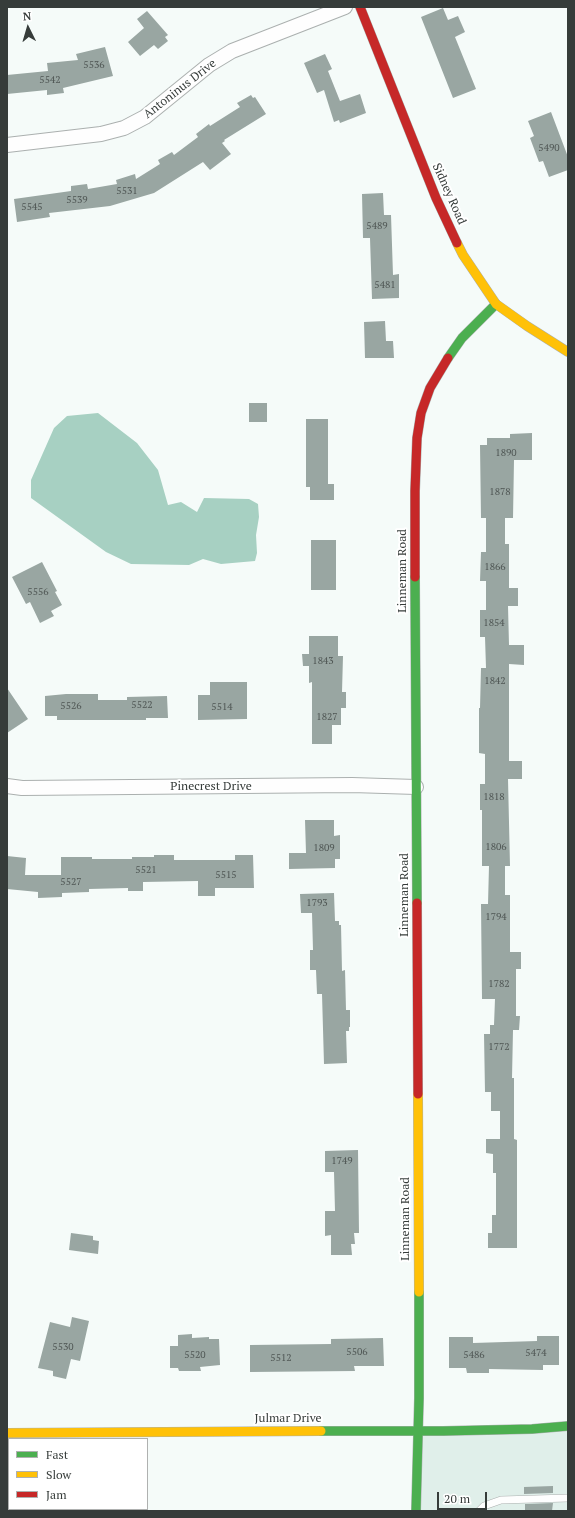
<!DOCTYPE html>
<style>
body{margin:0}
#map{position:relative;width:575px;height:1518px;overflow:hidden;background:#f5fbf9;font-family:"PT Serif",serif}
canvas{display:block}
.frame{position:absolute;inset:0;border:8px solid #363c3a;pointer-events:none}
.legend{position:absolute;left:8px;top:1438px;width:140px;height:72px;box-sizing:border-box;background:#fff;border:1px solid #afb1b0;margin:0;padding:5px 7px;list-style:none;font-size:12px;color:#363c3a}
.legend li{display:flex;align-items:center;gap:8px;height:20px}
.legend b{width:20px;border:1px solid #afb1b0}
.north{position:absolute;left:8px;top:8px;width:40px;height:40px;-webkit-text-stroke:3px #fff;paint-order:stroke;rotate:355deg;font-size:11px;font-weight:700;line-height:16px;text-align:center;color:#363c3a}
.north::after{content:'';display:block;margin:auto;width:14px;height:18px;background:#363c3a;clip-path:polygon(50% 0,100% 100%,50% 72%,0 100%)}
.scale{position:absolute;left:437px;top:1492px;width:50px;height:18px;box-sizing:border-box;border:2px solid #363c3a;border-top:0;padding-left:5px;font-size:12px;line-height:14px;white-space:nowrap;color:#363c3a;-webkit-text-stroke:3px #fff;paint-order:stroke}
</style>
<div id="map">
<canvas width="575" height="1518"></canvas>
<div class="frame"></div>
<ul class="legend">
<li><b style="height:5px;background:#4caf50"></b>Fast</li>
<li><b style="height:5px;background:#ffc107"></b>Slow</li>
<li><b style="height:5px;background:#c62828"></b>Jam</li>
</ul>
<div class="north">N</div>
<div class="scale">20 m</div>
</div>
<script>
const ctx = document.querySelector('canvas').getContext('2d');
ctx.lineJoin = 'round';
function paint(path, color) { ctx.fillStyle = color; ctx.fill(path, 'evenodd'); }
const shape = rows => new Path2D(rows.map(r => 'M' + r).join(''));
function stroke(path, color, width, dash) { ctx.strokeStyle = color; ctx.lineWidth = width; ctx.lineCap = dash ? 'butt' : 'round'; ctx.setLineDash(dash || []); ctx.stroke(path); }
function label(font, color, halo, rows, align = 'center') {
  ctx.font = font + ' "PT Serif",serif'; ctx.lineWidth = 4; ctx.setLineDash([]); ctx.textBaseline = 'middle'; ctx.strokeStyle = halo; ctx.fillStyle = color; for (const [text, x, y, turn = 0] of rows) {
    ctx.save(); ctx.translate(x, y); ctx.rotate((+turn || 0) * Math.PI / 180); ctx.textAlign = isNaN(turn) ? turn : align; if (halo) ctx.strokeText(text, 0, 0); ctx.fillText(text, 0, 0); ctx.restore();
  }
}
paint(shape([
 [568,1426,568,1511,416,1511,417,1430]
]), '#e0efea');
paint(shape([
 [98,413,137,443,158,470,168,505,181,502,197,512,204,498,249,499,258,504,259,517,256,535,257,553,255,561,221,564,203,559,189,565,131,564,106,552,31,498,31,480,54,428,67,416]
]), '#a7d0c2');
paint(shape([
 [443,8,448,20,458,16,465,32,455,37,476,89,453,98,421,17],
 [147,11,168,35,165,37,168,41,158,49,154,45,140,56,128,42,144,28,137,19],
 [105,47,113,76,63,88,64,93,47,95,47,90,7,94,7,75,48,71,47,63,78,60,76,54],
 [325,54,332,69,328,71,340,101,360,94,366,113,340,123,339,120,334,122,324,90,317,93,304,63],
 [251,95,253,98,255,97,266,114,224,140,225,141,222,143,231,154,210,170,203,162,154,193,110,206,49,213,50,217,17,222,14,199,71,191,71,186,87,184,88,189,117,184,116,180,135,174,136,179,160,164,158,160,172,152,174,155,198,137,196,134,209,124,210,126,240,107,237,103],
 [551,112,568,157,568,170,549,177,543,161,539,162,530,138,534,136,528,121],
 [383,193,384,215,391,215,393,275,399,274,399,298,372,299,370,238,363,238,362,194],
 [385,321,386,341,393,341,394,358,365,358,364,322],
 [249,403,267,403,267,422,249,422],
 [306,419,328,419,328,484,334,484,334,500,310,500,310,487,306,487],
 [532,433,532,460,514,460,513,518,505,518,505,544,509,544,509,588,518,588,518,606,508,606,509,645,524,645,524,665,509,664,509,761,522,761,522,779,508,779,510,866,505,866,505,895,510,895,510,952,521,952,521,969,516,969,516,1016,520,1016,519,1030,513,1030,512,1078,514,1078,514,1139,517,1140,517,1248,488,1248,488,1233,492,1233,492,1215,496,1215,496,1173,493,1173,493,1154,486,1153,486,1139,500,1139,500,1111,491,1111,491,1092,485,1092,484,1034,490,1034,490,1025,494,1025,495,999,482,999,481,904,488,904,489,866,482,866,482,810,480,810,480,784,485,784,485,754,479,753,479,708,480,708,481,668,486,668,485,637,480,637,480,610,486,610,486,581,480,581,481,552,486,552,486,518,481,518,480,445,487,445,487,438,510,438,510,434],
 [311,540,336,540,336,590,311,590],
 [42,562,57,591,55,592,62,605,51,611,54,616,40,623,30,602,26,604,12,577],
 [309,636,338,636,338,656,343,656,342,692,346,692,346,708,341,708,341,725,332,725,332,744,312,744,312,682,309,683,309,666,303,666,302,654,309,654],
 [210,682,247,682,247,719,198,720,198,695,210,695],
 [7,688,28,719,7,733],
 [66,694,98,694,98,700,127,700,127,697,167,696,168,718,146,718,146,720,57,720,57,716,45,716,45,696],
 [305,820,334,820,334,836,340,835,340,859,335,859,335,868,289,869,289,853,306,853],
 [154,855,174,855,174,860,235,860,235,855,253,855,254,888,215,888,215,896,198,896,198,881,143,882,143,891,128,891,128,888,89,889,89,892,62,893,62,897,38,898,38,892,7,889,7,856,26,858,25,875,61,875,61,857,92,857,92,859,132,859,132,857,154,857],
 [334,893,335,921,339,921,339,925,341,925,342,971,345,970,346,1010,350,1010,350,1027,349,1027,349,1031,346,1031,347,1063,324,1064,322,994,317,994,316,970,310,970,310,950,313,950,312,913,301,913,300,894],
 [358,1150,359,1233,354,1233,355,1244,351,1244,352,1255,331,1255,331,1235,325,1236,325,1211,335,1211,334,1172,325,1172,325,1151],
 [71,1233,93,1236,93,1240,99,1241,98,1254,69,1250],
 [72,1317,89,1321,80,1361,71,1359,66,1379,53,1376,53,1371,38,1368,50,1322,70,1327],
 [192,1334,192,1338,209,1337,209,1339,219,1339,220,1365,200,1367,201,1371,179,1371,178,1368,170,1368,170,1346,178,1346,178,1335],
 [537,1336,559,1336,559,1365,543,1365,543,1370,489,1369,489,1373,467,1373,466,1368,449,1368,449,1337,473,1337,473,1343,537,1341],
 [383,1338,384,1366,354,1366,355,1371,250,1372,250,1345,331,1344,331,1339],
 [553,1486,553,1493,524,1494,524,1487],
 [553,1503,552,1511,525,1511,525,1504]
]), '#99a6a2');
const lane = shape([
 [479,1511,484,1506,501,1500,568,1498]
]);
const street = shape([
 [7,145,101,134,124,128,145,117,209,65,232,51,345,7],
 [7,786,22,788,352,785,416,787]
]);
const fast = shape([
 [448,358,462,338,496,304],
 [415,577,417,903],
 [321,1431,443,1431,532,1429,568,1426],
 [416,1511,419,1398,419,1292]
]);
const slow = shape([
 [457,243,463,255,496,304,527,326,568,352],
 [418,1094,419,1292],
 [7,1433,321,1431]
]);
const jam = shape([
 [360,7,436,198,457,243],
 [415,577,415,491,417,438,421,413,430,388,448,358],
 [417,903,418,1094]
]);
stroke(lane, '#abb0af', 8);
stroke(street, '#abb0af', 16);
stroke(fast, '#abb0af', 10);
stroke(slow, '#abb0af', 10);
stroke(jam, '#abb0af', 10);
stroke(lane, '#fefefe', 7);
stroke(street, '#fefefe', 14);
stroke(fast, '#4caf50', 9);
stroke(slow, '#ffc107', 9);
stroke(jam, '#c62828', 9);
label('10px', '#4f5654', null, [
 ["5536",94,65],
 ["5542",50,80],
 ["5490",549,148],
 ["5531",127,191],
 ["5539",77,200],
 ["5545",32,207],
 ["5489",377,226],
 ["5481",385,285],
 ["1890",506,453],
 ["1878",500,492],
 ["1866",495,567],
 ["5556",38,592],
 ["1854",494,623],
 ["1843",323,661],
 ["1842",495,681],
 ["5522",142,705],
 ["5526",71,706],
 ["5514",222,707],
 ["1827",327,717],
 ["1818",494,797],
 ["1806",496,847],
 ["1809",324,848],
 ["5521",146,870],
 ["5515",226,875],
 ["5527",71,882],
 ["1793",317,903],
 ["1794",496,917],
 ["1782",499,984],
 ["1772",499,1047],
 ["1749",342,1161],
 ["5530",63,1347],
 ["5506",357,1352],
 ["5474",536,1353],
 ["5520",195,1355],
 ["5486",474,1355],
 ["5512",281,1358]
]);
label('12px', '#363c3a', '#fff', [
 ["Antoninus Drive",180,89,-38],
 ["Sidney Road",449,194,66],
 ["Linneman Road",403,571,-90],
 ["Pinecrest Drive",211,787],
 ["Linneman Road",405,895,-90],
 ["Linneman Road",406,1219,-90],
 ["Julmar Drive",288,1419]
]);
</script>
